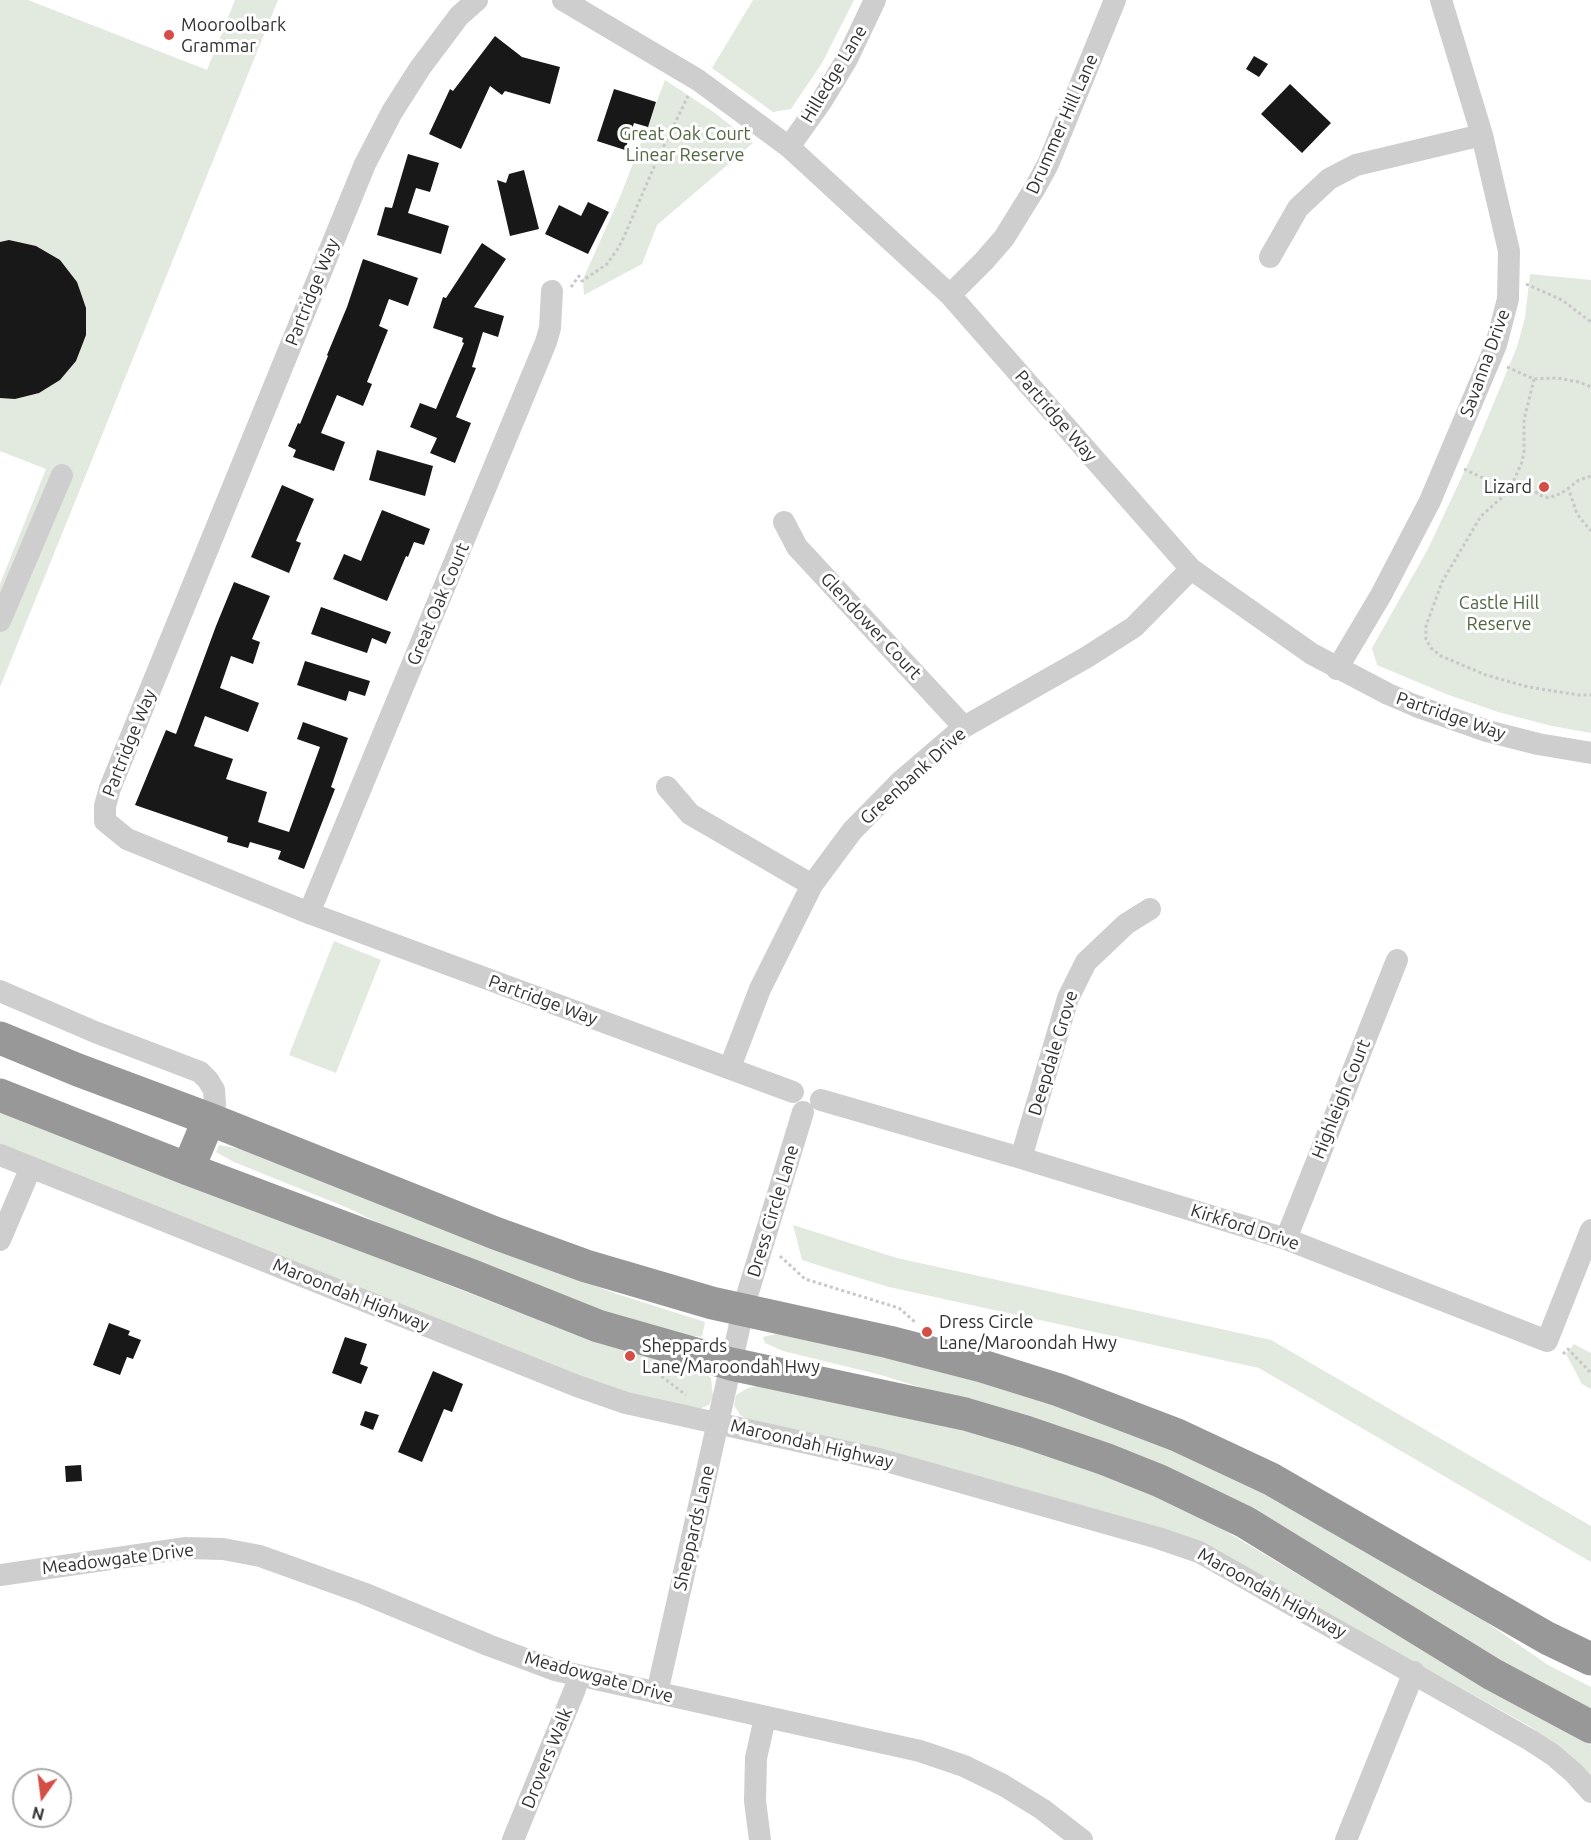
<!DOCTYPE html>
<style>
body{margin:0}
#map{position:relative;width:1591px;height:1840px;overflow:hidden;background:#fff;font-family:Ubuntu,sans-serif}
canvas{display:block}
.north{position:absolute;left:12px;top:1768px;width:60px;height:60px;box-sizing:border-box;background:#fff;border:2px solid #adadad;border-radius:50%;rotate:194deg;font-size:16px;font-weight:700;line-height:24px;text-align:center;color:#313131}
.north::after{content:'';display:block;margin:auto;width:21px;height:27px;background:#d44d47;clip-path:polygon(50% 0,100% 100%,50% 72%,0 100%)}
</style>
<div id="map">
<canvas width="1591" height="1840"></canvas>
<div class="north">N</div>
</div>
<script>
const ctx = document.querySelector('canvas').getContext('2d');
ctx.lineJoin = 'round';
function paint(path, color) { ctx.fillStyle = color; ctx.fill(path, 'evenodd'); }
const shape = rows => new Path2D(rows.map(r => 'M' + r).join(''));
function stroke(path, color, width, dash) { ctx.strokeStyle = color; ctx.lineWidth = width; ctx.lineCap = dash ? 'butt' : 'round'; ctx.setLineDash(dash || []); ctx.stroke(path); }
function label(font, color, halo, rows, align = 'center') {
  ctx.font = font + ' Ubuntu,sans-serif'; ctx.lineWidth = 6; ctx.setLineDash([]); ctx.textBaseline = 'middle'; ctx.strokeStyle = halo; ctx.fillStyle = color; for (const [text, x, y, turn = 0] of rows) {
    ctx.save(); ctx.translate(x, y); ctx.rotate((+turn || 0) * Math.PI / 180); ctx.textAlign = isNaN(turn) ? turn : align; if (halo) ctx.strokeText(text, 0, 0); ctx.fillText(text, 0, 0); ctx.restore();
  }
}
paint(shape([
 [0,0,28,0,207,70,235,0,278,0,0,687,0,584,46,469,0,451],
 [753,0,854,0,822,63,791,109,773,112,712,68],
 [665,80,715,113,753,143,657,225,642,264,584,295,583,279,620,197],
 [1530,274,1591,280,1591,733,1552,726,1498,712,1446,694,1377,665,1372,648,1428,549,1472,455,1517,347,1525,318],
 [334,941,381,960,336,1073,289,1055],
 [0,1112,500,1305,616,1347,702,1370,711,1378,713,1396,709,1405,696,1410,610,1390,0,1148],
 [219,1145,240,1149,614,1293,705,1322,702,1337,686,1335,610,1316,407,1237,348,1208,234,1162,216,1152],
 [793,1225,897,1258,1271,1340,1591,1526,1591,1562,1259,1368,889,1287,833,1270,802,1260],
 [776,1334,807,1336,976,1373,1192,1453,1427,1581,1548,1665,1591,1687,1591,1713,1530,1682,1334,1560,942,1394,881,1375,783,1351,765,1343,763,1337],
 [1574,1344,1591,1353,1591,1389,1582,1384,1566,1354],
 [762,1385,943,1423,1105,1473,1197,1514,1506,1699,1591,1745,1591,1777,1570,1756,1531,1727,1191,1538,751,1422,740,1415,734,1405,736,1395,748,1388]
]), '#e2e9de');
paint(shape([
 [495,36,522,57,560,67,550,104,505,91,502,95,490,86,461,149,429,134,450,89,453,91],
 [1254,56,1268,64,1259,77,1246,69],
 [1290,84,1331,123,1302,153,1261,114],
 [614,89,656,102,648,127,634,123,625,150,597,141],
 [408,154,439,163,430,192,416,188,408,213,449,226,441,254,377,235,385,207,392,208],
 [524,170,539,229,510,236,497,180,506,183,509,174],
 [588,202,609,212,588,254,545,234,559,205,581,216],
 [9,240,36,246,60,260,77,282,86,308,86,335,76,361,60,380,39,393,15,399,0,398,0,242],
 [482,243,506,259,474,307,504,316,498,337,483,332,472,367,476,368,456,417,471,423,455,463,430,453,437,438,410,427,420,403,436,409,464,343,462,342,463,338,433,328,443,297,446,298],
 [363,259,418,278,408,306,389,299,379,326,388,330,367,382,372,384,363,406,337,395,321,433,345,442,334,471,293,457,296,450,288,446,298,423,300,424,328,356,327,355,347,307],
 [377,450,433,466,425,496,369,480],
 [282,485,314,499,296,541,301,543,289,573,251,557],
 [382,510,430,529,424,545,414,542,408,557,406,556,387,601,333,579,344,554,361,561],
 [234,582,270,596,252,639,260,642,253,664,231,656,220,688,259,703,248,732,205,716,194,746,233,759,226,779,267,792,258,822,289,832,320,747,297,739,303,722,348,738,331,787,335,789,304,869,278,859,281,851,250,842,248,848,227,842,228,837,135,805,166,730,176,734,216,626],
 [321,607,391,632,386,644,372,638,367,653,311,634],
 [305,661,370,681,365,696,349,691,346,701,297,685],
 [109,1323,130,1331,128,1335,141,1340,133,1359,127,1357,120,1375,93,1365],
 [345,1337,367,1344,360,1364,368,1367,361,1384,332,1373],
 [433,1371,463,1384,452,1412,444,1409,422,1462,398,1452],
 [365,1411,379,1415,373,1430,360,1425],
 [81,1465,82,1481,66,1482,65,1466]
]), '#181818');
stroke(shape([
 [1526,284,1562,300,1591,322],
 [571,287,579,276,582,281,607,264,617,250,623,239,657,160,688,96],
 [1507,367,1534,379,1557,378,1579,382,1591,387],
 [1534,379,1524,420,1524,452,1522,462,1509,491,1481,516,1442,582,1426,626,1426,639,1431,648,1441,656,1486,675,1528,687,1579,695,1591,695],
 [1464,469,1496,484,1526,483,1539,495,1549,498,1562,493,1579,480,1591,476],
 [1568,487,1577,514,1591,531],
 [780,1256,805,1279,899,1308,916,1323],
 [1563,1354,1568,1349,1591,1373],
 [652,1369,686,1395]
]), '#c8c8c8', 3, [3, 3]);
stroke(shape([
 [477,0,459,16,420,68,392,112,365,164,110,788,105,806,105,821,127,839,309,913,793,1092],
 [563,0,698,80,789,147,950,295,1191,569,1312,654,1388,694,1416,706,1487,731,1538,744,1591,753],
 [789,147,821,102,847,59,875,0],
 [1270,257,1298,208,1329,179,1356,165,1482,135],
 [950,295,984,261,1004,238,1035,188,1048,164,1115,0],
 [784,522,797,547,964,727],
 [0,621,62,475],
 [1337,669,1381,595,1430,501,1496,345,1508,299,1509,251,1482,135,1441,0],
 [667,787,690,814,812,885],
 [309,913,546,342,550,328,552,291],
 [0,991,95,1032,200,1072,208,1080,214,1090,215,1104,209,1119],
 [730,1067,760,989,812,885,852,831,901,781,964,727,1087,657,1134,627,1191,569],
 [821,1100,1021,1158,1286,1239,1547,1341,1591,1230],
 [0,1155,577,1386,626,1403,879,1459,1158,1538,1199,1552,1530,1740,1553,1755,1574,1773,1591,1792],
 [1021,1158,1068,998,1086,962,1126,924,1150,909],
 [1286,1239,1397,960],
 [0,1240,31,1167],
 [0,1575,186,1548,223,1549,260,1556,363,1593,488,1645,555,1670,920,1751,964,1766,1003,1785,1042,1809,1082,1840],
 [657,1693,745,1302,803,1112],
 [513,1840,575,1689,578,1675],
 [760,1840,755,1801,756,1758,765,1718],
 [1346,1840,1414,1672]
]), '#cecece', 22);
stroke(shape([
 [0,1038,78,1070,209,1119,495,1233,586,1266,712,1303,889,1342,982,1366,1059,1390,1177,1435,1271,1479,1547,1638,1591,1659],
 [0,1095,188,1169,470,1275,598,1326,731,1364,965,1414,1026,1432,1105,1459,1160,1481,1245,1522,1492,1674,1591,1727],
 [188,1169,209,1119]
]), '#989898', 33);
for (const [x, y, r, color] of [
 [169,35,6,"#d44d47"],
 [1544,487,6,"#d44d47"],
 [927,1332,6,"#d44d47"],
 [630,1356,6,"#d44d47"]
]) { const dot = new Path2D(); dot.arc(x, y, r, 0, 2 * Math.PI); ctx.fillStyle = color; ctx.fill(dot); stroke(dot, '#fff', 2); }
label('18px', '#313131', '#fff', [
 ["Mooroolbark",181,25],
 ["Grammar",181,46],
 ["Lizard",1532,487,"right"],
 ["Dress Circle",939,1322],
 ["Lane/Maroondah Hwy",939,1343],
 ["Sheppards",642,1346],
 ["Lane/Maroondah Hwy",642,1367]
], 'left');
label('18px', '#313131', '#fff', [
 ["Hilledge Lane",834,74,-59],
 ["Drummer Hill Lane",1062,124,-66],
 ["Partridge Way",312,292,-68],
 ["Savanna Drive",1485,363,-70],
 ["Partridge Way",1056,416,49],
 ["Great Oak Court",438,604,-67],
 ["Glendower Court",871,626,47],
 ["Partridge Way",1451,716,19],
 ["Partridge Way",129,743,-68],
 ["Greenbank Drive",913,776,-42],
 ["Partridge Way",543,1000,20],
 ["Deepdale Grove",1053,1053,-73],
 ["Highleigh Court",1341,1099,-68],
 ["Dress Circle Lane",773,1211,-73],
 ["Kirkford Drive",1245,1227,18],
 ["Maroondah Highway",351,1295,22],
 ["Maroondah Highway",812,1444,13],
 ["Sheppards Lane",694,1528,-77],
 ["Meadowgate Drive",118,1559,-7],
 ["Maroondah Highway",1272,1593,29],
 ["Meadowgate Drive",599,1677,15],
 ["Drovers Walk",547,1758,-68]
]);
label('18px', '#506842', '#fff', [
 ["Great Oak Court",685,134],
 ["Linear Reserve",685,155],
 ["Castle Hill",1499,603],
 ["Reserve",1499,624]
]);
</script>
